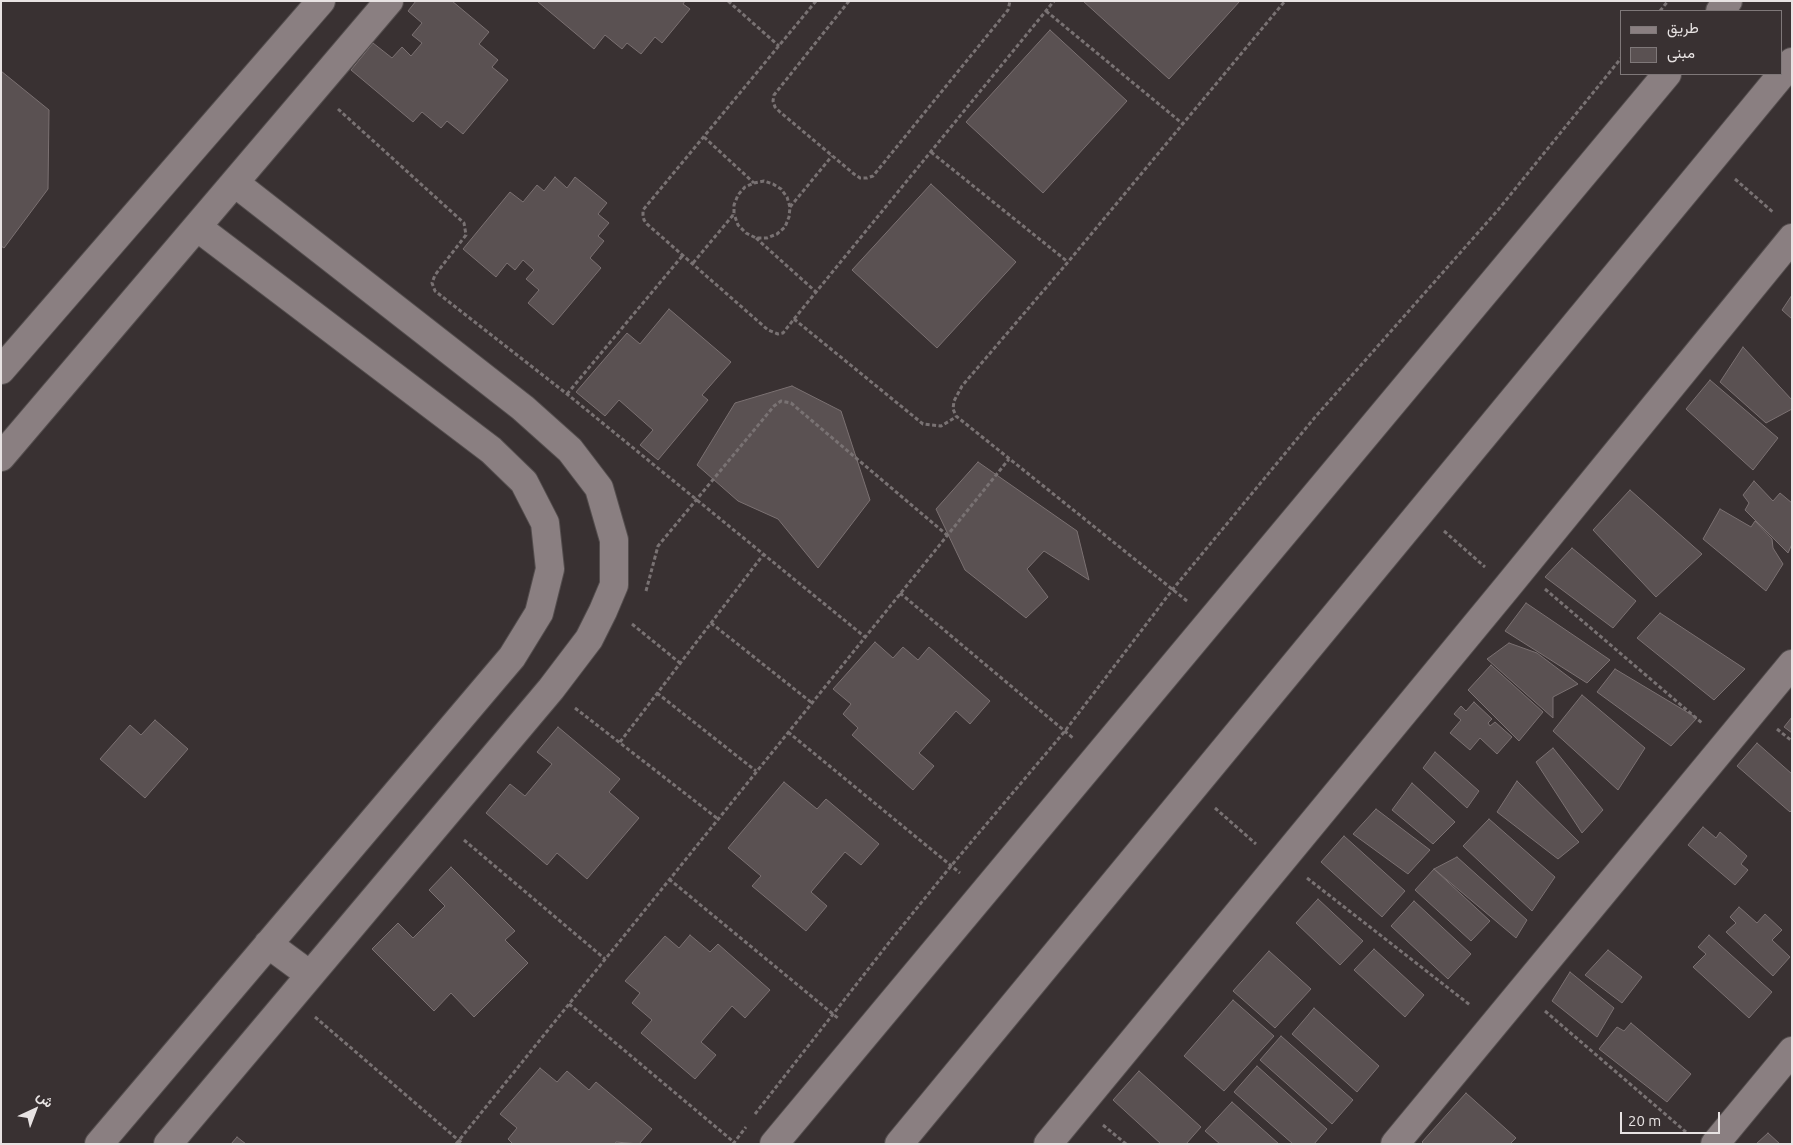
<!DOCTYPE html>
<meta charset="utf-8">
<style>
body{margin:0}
#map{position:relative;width:1793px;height:1145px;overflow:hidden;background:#393132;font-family:Ubuntu,Vazirmatn,sans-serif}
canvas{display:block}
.frame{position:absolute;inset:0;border:2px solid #e8e3e3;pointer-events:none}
.legend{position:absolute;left:1620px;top:10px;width:162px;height:65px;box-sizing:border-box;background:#393132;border:1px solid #7f7879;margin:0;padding:6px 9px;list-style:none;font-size:15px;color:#e8e3e3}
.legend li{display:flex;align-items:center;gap:10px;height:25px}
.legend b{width:25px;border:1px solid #7f7879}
.north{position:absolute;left:10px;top:1085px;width:50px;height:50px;-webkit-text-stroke:4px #393132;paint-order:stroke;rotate:43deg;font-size:14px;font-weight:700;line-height:20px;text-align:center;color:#e8e3e3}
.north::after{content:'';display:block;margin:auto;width:18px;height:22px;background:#e8e3e3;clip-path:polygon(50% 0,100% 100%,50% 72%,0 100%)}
.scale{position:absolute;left:1620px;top:1112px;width:100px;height:22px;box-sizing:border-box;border:2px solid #e8e3e3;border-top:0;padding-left:6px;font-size:15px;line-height:18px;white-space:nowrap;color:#e8e3e3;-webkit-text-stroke:4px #393132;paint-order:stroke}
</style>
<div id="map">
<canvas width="1793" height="1145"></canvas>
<div class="frame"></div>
<ul class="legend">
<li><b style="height:6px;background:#8a7f81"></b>طريق</li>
<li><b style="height:14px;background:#5a5152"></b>مبنى</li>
</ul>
<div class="north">ش</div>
<div class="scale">20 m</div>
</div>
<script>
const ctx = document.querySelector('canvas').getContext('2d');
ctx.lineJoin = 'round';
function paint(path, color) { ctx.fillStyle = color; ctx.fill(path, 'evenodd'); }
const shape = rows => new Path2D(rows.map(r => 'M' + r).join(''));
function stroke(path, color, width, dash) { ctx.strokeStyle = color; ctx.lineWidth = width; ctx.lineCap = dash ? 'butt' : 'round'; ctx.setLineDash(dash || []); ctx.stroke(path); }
const building = shape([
 [416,1,452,1,489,32,479,44,498,60,492,67,508,80,463,134,447,121,441,128,422,112,413,122,351,70,373,43,392,58,402,47,411,56,422,43,412,35,422,23,408,11,416,1],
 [537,1,685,1,683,4,690,9,662,43,655,37,641,54,627,43,622,49,605,35,594,49,537,1],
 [1083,1,1240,1,1169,79,1083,1],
 [1050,30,1127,101,1043,193,966,122,1050,30],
 [1,71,49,110,48,189,4,248,1,246,1,71],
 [555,177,567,188,575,177,607,203,598,214,609,223,598,236,604,241,590,258,601,268,553,325,528,303,539,290,526,279,534,270,523,260,515,270,507,263,496,277,463,249,510,192,523,202,537,185,544,191,555,177],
 [931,184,1016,262,937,348,852,270,931,184],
 [1792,295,1792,319,1782,310,1792,295],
 [669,309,731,362,702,395,708,400,658,460,640,445,653,430,619,400,605,416,576,392,627,333,640,344,669,309],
 [1743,347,1792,400,1792,409,1766,423,1720,382,1743,347],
 [1710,380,1778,438,1753,470,1686,409,1710,380],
 [792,386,841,411,870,500,818,568,778,519,738,501,697,465,735,403,792,386],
 [978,462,1077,531,1089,580,1044,551,1027,569,1048,597,1026,618,965,570,936,509,978,462],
 [1754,481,1773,501,1780,493,1792,503,1792,544,1788,553,1745,510,1749,503,1743,495,1754,481],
 [1630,490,1702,554,1656,597,1593,530,1630,490],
 [1720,509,1751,527,1755,521,1772,539,1773,548,1783,564,1766,591,1703,539,1720,509],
 [1572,548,1636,601,1613,628,1545,577,1572,548],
 [1526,603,1610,660,1587,683,1505,631,1526,603],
 [1660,613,1745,669,1714,700,1637,638,1660,613],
 [875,642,893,658,903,647,918,660,929,647,990,701,970,724,956,711,919,753,934,766,913,790,852,735,858,728,843,714,851,704,833,689,875,642],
 [1509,643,1537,653,1578,684,1553,697,1553,718,1487,659,1509,643],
 [1491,665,1543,712,1519,741,1468,690,1491,665],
 [1615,669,1697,718,1671,746,1597,692,1615,669],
 [1582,695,1645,748,1618,790,1553,731,1582,695],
 [1474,702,1492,719,1488,723,1490,726,1495,722,1512,737,1497,754,1480,738,1470,750,1450,733,1461,720,1454,714,1461,706,1466,711,1474,702],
 [1792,717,1792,733,1784,727,1792,717],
 [155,720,188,749,145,798,100,759,130,725,141,735,155,720],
 [558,727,620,779,609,792,639,818,587,879,557,853,547,865,486,813,510,784,525,796,552,764,537,752,558,727],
 [1757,743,1792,774,1792,810,1790,812,1737,766,1757,743],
 [1553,748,1603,810,1582,833,1536,762,1553,748],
 [1435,752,1479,791,1467,808,1423,768,1435,752],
 [1517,781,1579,842,1558,859,1497,812,1517,781],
 [784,782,817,809,826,799,879,844,861,865,845,852,811,892,827,906,806,931,752,886,761,876,728,848,784,782],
 [1412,783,1455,822,1433,844,1392,810,1412,783],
 [1376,809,1430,850,1408,874,1353,834,1376,809],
 [1489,819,1555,877,1532,911,1463,846,1489,819],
 [1703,827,1716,838,1720,832,1747,856,1741,864,1748,870,1735,885,1688,845,1703,827],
 [1344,836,1405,891,1382,917,1321,862,1344,836],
 [1457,857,1527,920,1516,938,1434,869,1457,857],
 [451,867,515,931,505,940,528,963,474,1017,451,993,434,1011,372,949,398,923,413,938,445,906,429,890,451,867],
 [1434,869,1490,921,1471,941,1415,890,1434,869],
 [1318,899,1363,941,1340,965,1296,923,1318,899],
 [1414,901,1471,954,1448,979,1391,926,1414,901],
 [1739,907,1757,923,1765,914,1782,930,1772,940,1790,957,1773,976,1726,932,1736,923,1730,917,1739,907],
 [690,935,710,952,718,944,770,990,745,1018,732,1006,701,1042,716,1055,695,1079,641,1033,652,1020,632,1003,640,993,625,981,665,936,679,948,690,935],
 [1709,935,1772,992,1749,1018,1693,967,1706,954,1698,947,1709,935],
 [1374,949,1424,995,1405,1017,1354,970,1374,949],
 [1608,950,1642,977,1622,1003,1585,975,1608,950],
 [1269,951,1311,989,1275,1028,1233,991,1269,951],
 [1570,972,1614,1008,1597,1037,1552,1001,1570,972],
 [1233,1000,1274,1036,1224,1091,1184,1056,1233,1000],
 [1314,1008,1379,1066,1357,1092,1292,1034,1314,1008],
 [1631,1023,1691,1074,1667,1102,1599,1049,1617,1027,1624,1031,1631,1023],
 [1281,1036,1353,1100,1332,1124,1260,1060,1281,1036],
 [1257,1066,1327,1129,1314,1144,1293,1144,1234,1092,1257,1066],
 [540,1068,557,1082,567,1071,589,1090,596,1082,652,1129,639,1144,616,1142,615,1144,513,1144,508,1139,517,1128,500,1114,540,1068],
 [1139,1071,1201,1127,1186,1144,1161,1144,1113,1100,1139,1071],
 [1466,1093,1516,1138,1510,1144,1424,1144,1422,1142,1466,1093],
 [1232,1102,1279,1144,1220,1144,1205,1131,1232,1102],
 [1768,1133,1780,1144,1756,1144,1768,1133],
 [237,1137,246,1144,231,1144,237,1137]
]);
paint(building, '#5a5152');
stroke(building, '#7b7172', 1);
const street = shape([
 [1720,11,1728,1],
 [1,370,321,1],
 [1,457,389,1],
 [268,944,310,975],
 [99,1144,512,657,539,613,550,569,545,523,524,482,491,450,197,227],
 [168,1144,551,689,589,639,603,611,614,585,614,540,599,488,570,450,523,408,235,183],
 [774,1144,1667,74],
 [899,1144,1792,62],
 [1048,1144,1508,586,1792,238],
 [1395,1144,1792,664],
 [1715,1144,1792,1051]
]);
stroke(street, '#544e4e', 30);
stroke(shape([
 [728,1,779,46],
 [816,1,643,210,643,215,644,220,647,224,768,330,778,334,783,333,794,319,1054,1],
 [849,1,774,95,773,101,775,107,780,112,854,174,860,178,867,178,873,176,1008,10,1010,1],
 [1046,11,1183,124],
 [1660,11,1668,1],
 [338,109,464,223,466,235,435,275,432,283,435,291,567,394,865,637],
 [704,137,754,183],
 [931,152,1068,262],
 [1735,179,1774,213],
 [790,207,832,156],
 [756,238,816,292],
 [693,263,734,214,734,205,738,195,745,187,754,183,764,181,773,184,781,189,787,197,790,207,789,217,785,227,777,234,767,238,756,238,746,233,738,225,734,214],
 [794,319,923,424,941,426,956,417],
 [567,394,683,255],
 [1444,531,1485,567],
 [1545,589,1702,723],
 [646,591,658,546,774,406,781,401,791,403,947,535],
 [900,593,1073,738],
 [1187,601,956,416,953,409,954,401,962,386,1068,262,1285,1],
 [711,623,812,703],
 [632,624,680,663],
 [657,693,756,771],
 [575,708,718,819],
 [1777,729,1792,741],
 [788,732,960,873],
 [620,742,763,555],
 [1215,808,1256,844],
 [464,840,605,959],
 [1307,878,1470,1005],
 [669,879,839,1019],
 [569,1004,735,1143],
 [1545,1011,1686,1132],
 [315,1017,463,1144],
 [755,1114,891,940,951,866,1065,731,1173,589,1316,416,1498,210,1622,57],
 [1103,1125,1126,1144],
 [456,1144,1009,459],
 [733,1144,746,1127]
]), '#797273', 3, [4, 2.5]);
stroke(street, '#8a7f81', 28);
</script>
